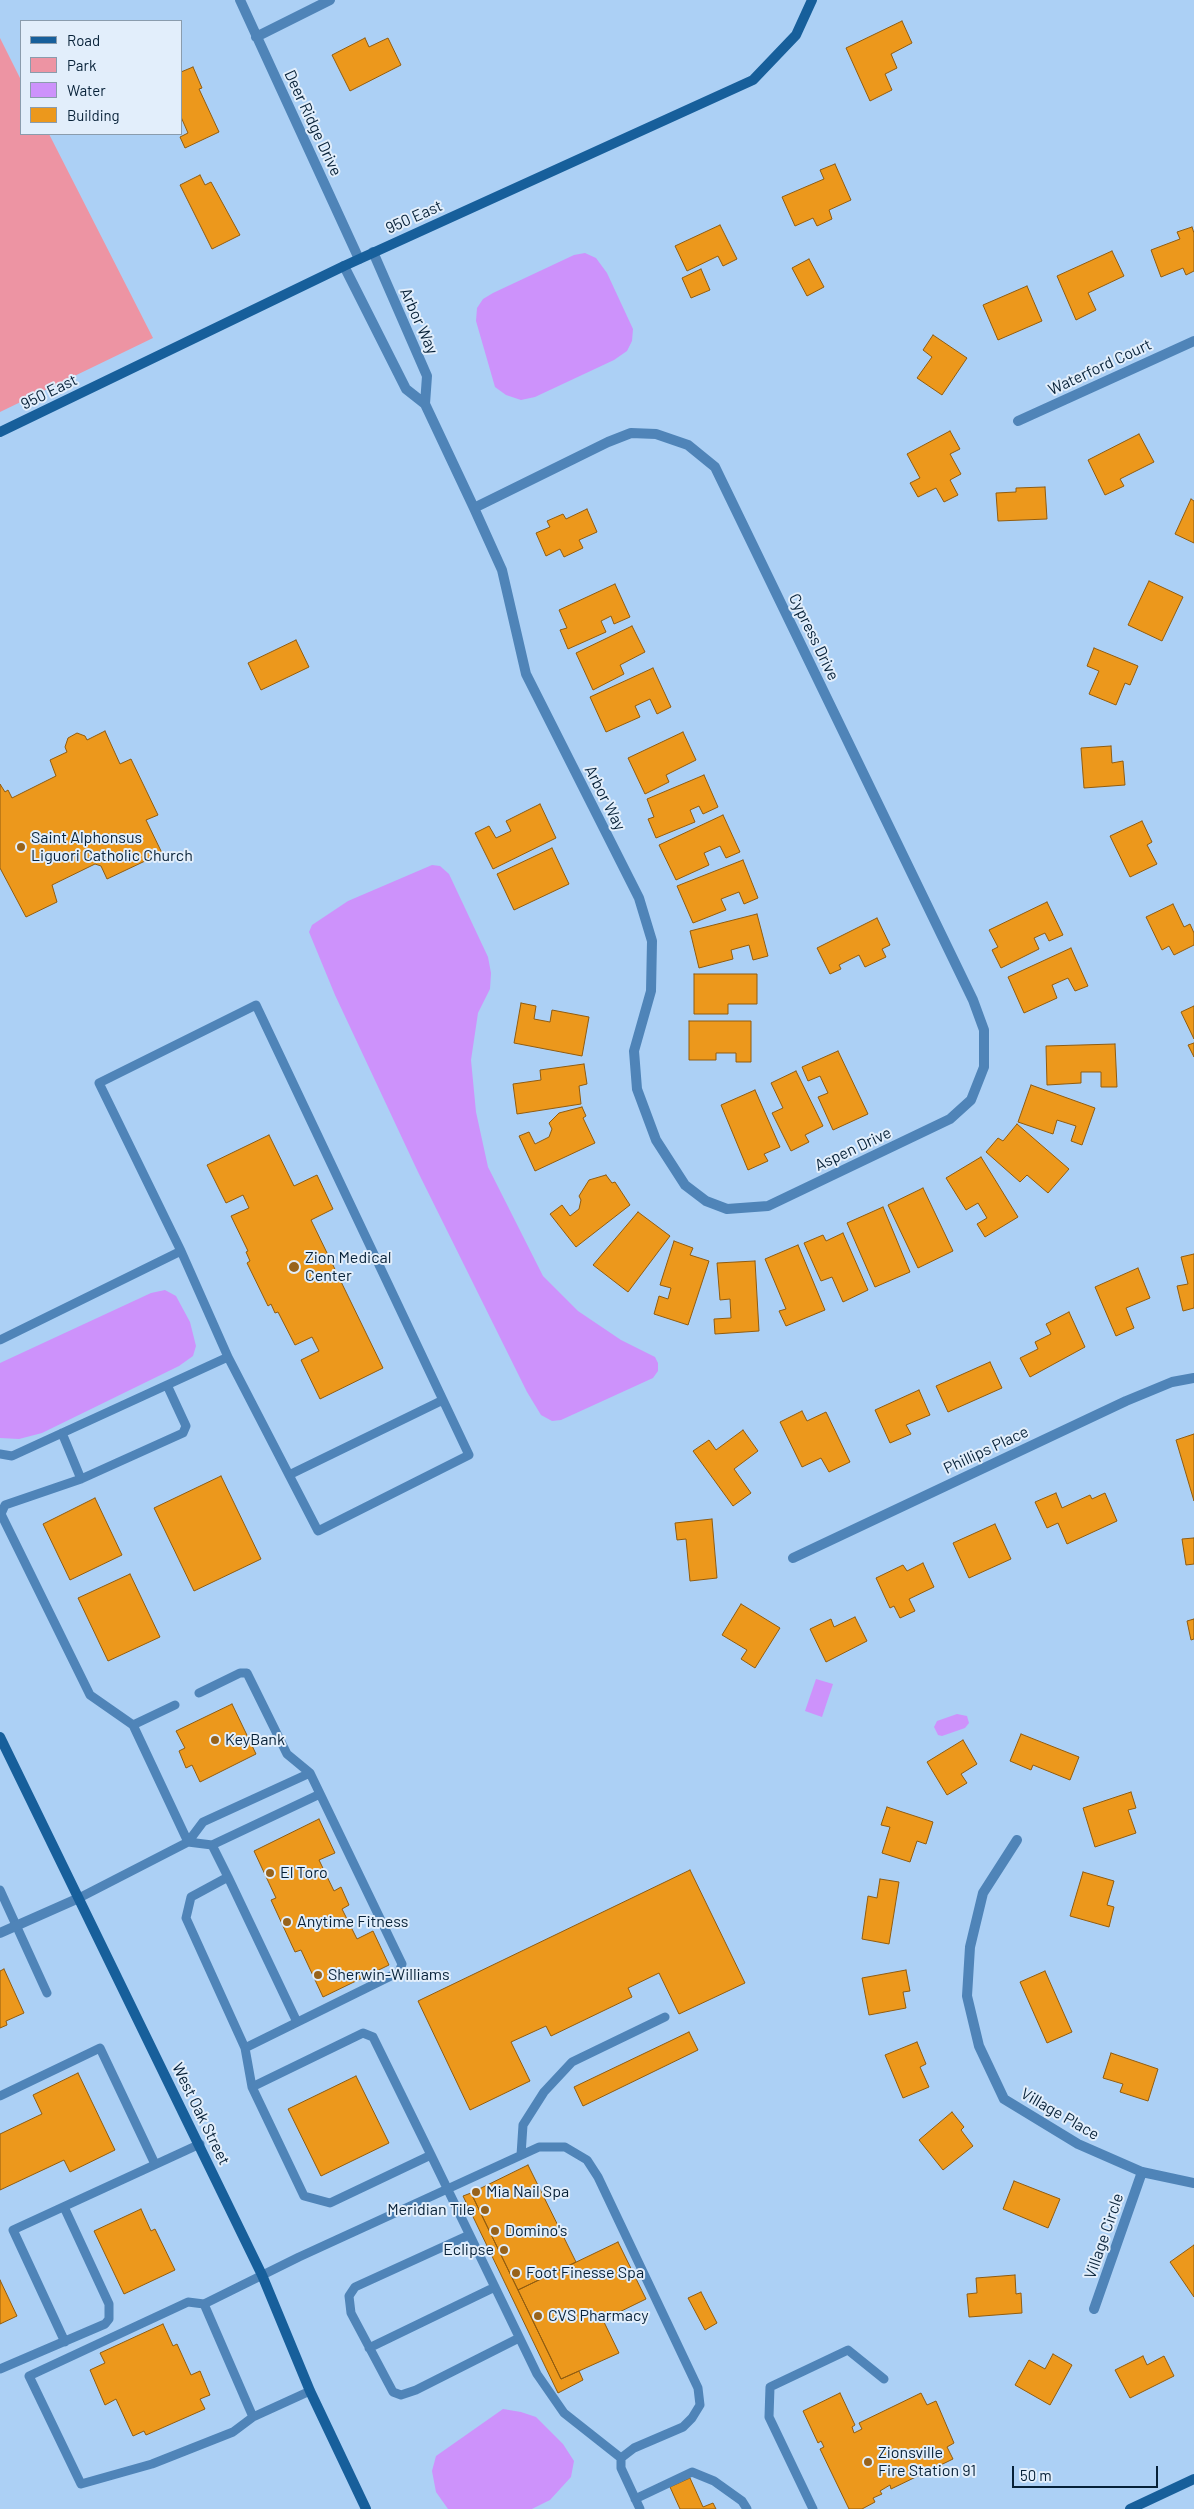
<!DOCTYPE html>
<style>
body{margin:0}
#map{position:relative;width:1194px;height:2509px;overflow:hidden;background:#acd0f5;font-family:Barlow,sans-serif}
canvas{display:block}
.legend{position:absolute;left:20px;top:20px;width:162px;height:115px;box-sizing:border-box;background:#e2eefb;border:1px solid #8a9cad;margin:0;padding:6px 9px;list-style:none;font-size:15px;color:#072138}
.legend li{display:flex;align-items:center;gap:10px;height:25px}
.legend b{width:25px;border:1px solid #8a9cad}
.scale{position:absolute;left:1012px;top:2466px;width:146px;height:22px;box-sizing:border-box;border:2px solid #072138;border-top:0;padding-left:6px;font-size:15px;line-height:18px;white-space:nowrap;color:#072138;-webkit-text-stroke:4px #e2eefb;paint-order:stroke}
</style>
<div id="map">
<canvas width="1194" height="2509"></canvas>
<ul class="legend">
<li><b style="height:6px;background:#175f9b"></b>Road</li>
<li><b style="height:14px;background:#ed94a3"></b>Park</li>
<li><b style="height:14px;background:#cd92fb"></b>Water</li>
<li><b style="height:14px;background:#ec981c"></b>Building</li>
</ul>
<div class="scale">50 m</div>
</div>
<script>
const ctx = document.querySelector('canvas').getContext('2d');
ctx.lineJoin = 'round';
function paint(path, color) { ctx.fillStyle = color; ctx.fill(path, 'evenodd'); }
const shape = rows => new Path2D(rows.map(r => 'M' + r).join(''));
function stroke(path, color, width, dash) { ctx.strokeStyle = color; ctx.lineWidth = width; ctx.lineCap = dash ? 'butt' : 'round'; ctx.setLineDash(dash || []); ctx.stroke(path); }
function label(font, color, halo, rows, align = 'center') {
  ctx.font = font + ' Barlow,sans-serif'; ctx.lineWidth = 4; ctx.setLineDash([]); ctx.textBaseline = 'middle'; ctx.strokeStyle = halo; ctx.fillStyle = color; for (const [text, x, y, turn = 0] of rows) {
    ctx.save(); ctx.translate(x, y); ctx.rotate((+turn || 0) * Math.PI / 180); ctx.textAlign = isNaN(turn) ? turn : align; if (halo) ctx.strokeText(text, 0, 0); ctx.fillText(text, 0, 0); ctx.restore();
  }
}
paint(shape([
 [0,38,21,80,21,134,49,134,153,338,0,412]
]), '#ed94a3');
paint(shape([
 [585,253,596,258,607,273,633,329,632,341,627,351,614,360,535,397,521,400,506,395,495,387,476,321,477,308,483,299,493,293,574,255],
 [432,865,440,866,449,874,488,957,491,973,490,989,478,1013,471,1060,476,1112,488,1167,543,1276,578,1311,621,1340,655,1357,658,1363,658,1371,653,1378,561,1420,552,1421,541,1415,527,1392,418,1172,335,995,309,932,312,925,348,901],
 [165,1290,176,1296,190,1322,196,1346,193,1356,179,1366,42,1433,19,1439,0,1438,0,1363,151,1293],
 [816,1679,833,1684,822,1717,805,1711],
 [957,1714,967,1716,969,1723,965,1728,942,1736,938,1735,934,1727,937,1721],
 [503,2409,521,2412,536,2417,563,2444,574,2461,571,2477,550,2500,532,2509,448,2509,436,2492,432,2471,436,2456]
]), '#cd92fb');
const building = shape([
 [902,21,912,43,891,54,897,68,885,74,892,90,870,101,846,48,902,21],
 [365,38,369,47,388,38,401,65,350,91,332,55,365,38],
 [193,67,202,88,199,89,219,132,185,148,180,137,188,133,181,117,181,72,193,67],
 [835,164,851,200,829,210,832,219,817,226,813,218,795,226,782,197,824,179,820,170,835,164],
 [200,175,205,185,211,182,240,235,212,249,180,185,200,175],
 [720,225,737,259,723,266,718,256,687,271,675,246,720,225],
 [1192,227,1194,233,1194,271,1186,275,1183,268,1161,277,1151,250,1180,239,1177,232,1192,227],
 [1112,251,1124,276,1088,293,1096,310,1076,320,1057,276,1112,251],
 [809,259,824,287,807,296,792,268,809,259],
 [701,269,710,290,691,298,682,278,701,269],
 [1027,286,1042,321,998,340,983,305,1027,286],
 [933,335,967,358,942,395,917,378,932,357,923,350,933,335],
 [950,431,960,449,950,454,961,474,950,480,958,495,944,502,936,488,918,497,910,483,920,478,907,454,950,431],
 [1139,434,1154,462,1120,479,1124,486,1105,495,1088,460,1139,434],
 [1045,487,1047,519,998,521,996,493,1016,492,1016,488,1045,487],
 [1191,499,1194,501,1194,543,1175,534,1191,499],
 [587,509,597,532,579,540,583,548,564,557,560,549,546,556,536,533,550,527,547,521,563,514,566,519,587,509],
 [1149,581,1183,597,1162,641,1128,625,1149,581],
 [615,584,630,617,614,624,611,616,601,621,606,632,568,649,560,630,567,628,559,610,615,584],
 [632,626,645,652,620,665,624,674,593,690,576,653,632,626],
 [296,640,309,667,261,690,248,663,296,640],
 [1094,648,1138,666,1130,685,1125,683,1116,705,1089,694,1099,671,1087,666,1094,648],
 [653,668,671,707,657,714,650,699,635,706,640,717,606,732,590,697,653,668],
 [105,731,120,764,131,759,158,815,146,820,162,853,107,879,101,866,95,864,52,885,57,902,26,917,0,868,0,784,5,792,8,790,12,798,56,776,50,760,67,752,65,747,68,738,77,733,85,736,87,740,105,731],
 [683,732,696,760,666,775,669,782,645,794,628,758,683,732],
 [1111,746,1112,763,1123,761,1125,785,1084,788,1081,748,1111,746],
 [704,775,718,807,703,814,699,806,690,810,695,822,656,838,648,819,654,817,647,799,704,775],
 [540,804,556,838,493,869,475,833,489,826,496,838,511,831,506,821,540,804],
 [723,815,740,852,726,858,720,846,704,853,709,865,676,880,659,845,723,815],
 [1142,821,1152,842,1147,845,1157,864,1130,877,1110,836,1142,821],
 [552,848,569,884,514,910,497,874,552,848],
 [743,860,758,898,744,904,739,892,721,899,726,910,693,923,677,886,743,860],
 [1047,902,1063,935,1049,941,1045,933,1034,938,1039,949,1001,968,992,950,998,947,989,930,1047,902],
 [1173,904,1184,927,1190,924,1194,933,1194,945,1174,955,1169,946,1162,950,1146,917,1173,904],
 [757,914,768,956,753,960,749,945,731,950,733,959,699,968,690,931,757,914],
 [877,918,890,945,882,949,886,957,865,967,859,955,839,965,841,969,830,974,817,948,877,918],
 [1071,948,1088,986,1075,991,1068,978,1052,985,1057,998,1024,1013,1008,977,1071,948],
 [694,974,757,974,757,1004,728,1004,728,1014,694,1014,694,974],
 [521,1003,536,1006,534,1019,550,1022,552,1010,589,1017,582,1056,514,1043,521,1003],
 [1194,1006,1194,1039,1181,1012,1194,1006],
 [689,1021,751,1021,751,1062,736,1062,736,1053,716,1053,716,1060,689,1060,689,1021],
 [1194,1043,1194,1057,1188,1045,1194,1043],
 [1115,1044,1117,1087,1101,1087,1101,1072,1081,1072,1081,1083,1047,1085,1046,1046,1115,1044],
 [838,1051,868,1114,833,1130,818,1097,828,1093,820,1076,808,1081,802,1067,838,1051],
 [584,1064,587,1084,579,1086,581,1104,517,1114,513,1084,541,1080,540,1070,584,1064],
 [796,1071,823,1126,805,1135,809,1142,791,1151,772,1113,783,1108,771,1083,796,1071],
 [1031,1085,1095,1108,1082,1145,1071,1141,1076,1126,1057,1120,1053,1134,1018,1122,1031,1085],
 [755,1090,780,1147,764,1154,768,1161,748,1170,721,1105,755,1090],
 [582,1107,586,1116,583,1118,595,1143,535,1171,519,1136,529,1132,535,1144,549,1137,552,1129,549,1123,559,1113,582,1107],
 [1017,1124,1069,1169,1048,1193,1027,1175,1020,1182,986,1152,998,1138,1003,1141,1017,1124],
 [269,1135,294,1186,317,1175,333,1209,311,1220,383,1368,320,1399,301,1360,319,1351,312,1337,295,1345,278,1312,275,1313,271,1304,268,1306,247,1263,250,1261,246,1252,248,1251,231,1216,249,1208,243,1195,226,1203,207,1165,269,1135],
 [981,1157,1018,1217,985,1237,977,1224,987,1218,978,1203,966,1210,946,1178,981,1157],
 [606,1175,612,1183,615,1182,630,1205,576,1247,550,1214,562,1205,570,1216,579,1209,581,1200,579,1196,589,1180,606,1175],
 [923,1188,953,1251,918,1268,888,1205,923,1188],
 [883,1207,910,1272,875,1287,847,1223,883,1207],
 [638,1212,670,1236,628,1292,593,1265,638,1212],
 [843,1233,868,1290,843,1302,832,1277,821,1281,804,1243,823,1235,826,1241,843,1233],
 [674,1241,693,1248,690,1255,709,1261,688,1325,654,1314,659,1296,668,1299,671,1288,660,1285,674,1241],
 [798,1245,825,1310,786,1326,779,1311,786,1309,765,1259,798,1245],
 [1194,1254,1194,1308,1183,1311,1177,1286,1188,1284,1181,1257,1194,1254],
 [755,1261,759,1331,715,1334,714,1319,731,1318,730,1299,720,1300,717,1263,755,1261],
 [1138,1268,1150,1298,1126,1308,1134,1328,1116,1336,1095,1287,1138,1268],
 [1069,1312,1085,1347,1030,1377,1020,1358,1038,1349,1035,1342,1051,1334,1046,1324,1069,1312],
 [990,1362,1002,1388,948,1412,936,1386,990,1362],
 [919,1390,930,1415,906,1425,911,1434,890,1443,875,1410,919,1390],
 [802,1411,807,1421,826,1412,850,1462,829,1472,821,1458,802,1467,780,1422,802,1411],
 [743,1430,758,1451,734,1469,751,1493,733,1506,693,1451,709,1440,716,1450,743,1430],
 [1194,1434,1194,1501,1176,1440,1194,1434],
 [221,1476,261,1559,194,1591,154,1508,221,1476],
 [1056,1493,1062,1508,1090,1495,1092,1499,1105,1493,1117,1521,1067,1544,1058,1523,1047,1528,1035,1502,1056,1493],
 [95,1498,122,1555,70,1580,43,1524,95,1498],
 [712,1519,717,1578,690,1581,686,1539,677,1540,675,1523,712,1519],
 [995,1524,1011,1559,969,1578,953,1543,995,1524],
 [1194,1538,1194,1564,1186,1565,1182,1539,1194,1538],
 [923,1563,934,1587,909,1599,915,1611,900,1618,894,1606,890,1608,876,1578,903,1565,907,1571,923,1563],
 [130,1574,160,1637,108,1661,78,1598,130,1574],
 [741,1604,780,1628,755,1668,741,1659,747,1650,722,1635,741,1604],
 [855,1617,867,1641,826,1662,810,1629,831,1619,834,1627,855,1617],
 [1194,1619,1194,1639,1191,1640,1187,1621,1194,1619],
 [232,1704,256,1754,200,1782,192,1765,186,1768,179,1751,185,1748,176,1731,232,1704],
 [1021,1734,1079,1757,1070,1780,1033,1765,1031,1770,1010,1761,1021,1734],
 [963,1740,977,1764,961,1774,967,1783,947,1795,927,1762,963,1740],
 [1131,1792,1136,1808,1128,1810,1136,1833,1095,1847,1083,1808,1131,1792],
 [887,1807,933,1822,926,1844,917,1841,910,1862,882,1853,890,1827,881,1825,887,1807],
 [319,1819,335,1853,319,1860,334,1891,341,1887,349,1905,342,1909,357,1939,373,1931,389,1965,323,1997,301,1950,295,1952,271,1900,276,1898,254,1851,319,1819],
 [690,1870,745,1983,679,2014,659,1973,628,1988,632,1997,551,2036,546,2026,511,2042,530,2081,470,2110,418,2001,690,1870],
 [1083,1872,1114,1881,1107,1905,1114,1907,1109,1927,1070,1916,1083,1872],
 [880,1879,899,1882,889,1944,862,1939,868,1896,877,1898,880,1879],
 [4,1969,24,2013,6,2021,7,2025,0,2028,0,1971,4,1969],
 [906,1970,910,1991,903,1992,906,2008,869,2015,862,1978,906,1970],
 [1045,1971,1072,2032,1047,2043,1020,1982,1045,1971],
 [689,2032,698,2050,583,2106,574,2087,689,2032],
 [917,2042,926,2064,920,2067,929,2087,903,2098,885,2055,917,2042],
 [1111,2053,1158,2069,1148,2101,1120,2092,1123,2084,1103,2078,1111,2053],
 [78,2073,115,2150,70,2172,64,2160,0,2190,0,2134,42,2114,33,2095,78,2073],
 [356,2076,389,2143,321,2176,288,2109,356,2076],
 [952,2112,964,2127,961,2130,973,2146,943,2170,919,2140,952,2112],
 [528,2165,576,2262,518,2290,471,2193,528,2165],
 [1014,2181,1060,2199,1048,2228,1003,2209,1014,2181],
 [471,2193,561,2379,579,2371,583,2380,558,2393,463,2196,471,2193],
 [141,2209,151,2231,155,2229,175,2270,124,2294,94,2231,141,2209],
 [618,2242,646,2299,603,2320,619,2353,561,2379,518,2290,618,2242],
 [1194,2245,1194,2297,1170,2262,1194,2245],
 [1015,2275,1016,2294,1021,2293,1022,2313,969,2317,967,2294,977,2293,976,2278,1015,2275],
 [0,2280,17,2316,0,2324,0,2280],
 [701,2292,717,2323,705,2330,688,2298,701,2292],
 [163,2324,173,2346,177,2344,191,2375,200,2371,210,2395,200,2399,205,2409,146,2435,144,2431,133,2436,116,2399,105,2405,90,2370,105,2363,100,2353,163,2324],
 [1053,2354,1072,2365,1050,2405,1015,2385,1029,2360,1045,2369,1053,2354],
 [1143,2356,1147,2365,1164,2356,1174,2376,1130,2398,1115,2370,1143,2356],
 [840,2393,855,2425,852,2427,854,2433,862,2429,859,2423,921,2393,927,2405,936,2401,954,2443,947,2447,953,2459,891,2489,890,2485,880,2491,882,2494,873,2498,875,2502,862,2509,849,2509,820,2449,824,2447,821,2441,818,2443,803,2411,840,2393],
 [690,2478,703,2507,713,2503,716,2509,680,2509,670,2487,690,2478]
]);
paint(building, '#ec981c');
stroke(building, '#905c10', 1);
stroke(shape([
 [181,1251,228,1357],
 [0,1340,181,1251,99,1083,256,1005,469,1455,318,1531,228,1357,12,1456,0,1454],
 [62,1433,81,1479,5,1505,1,1514,90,1695,133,1725,188,1842,79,1898],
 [289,1475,443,1400],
 [81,1479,183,1433,186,1426,167,1385],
 [199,1693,240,1673,247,1673,287,1754,310,1773,402,1964,399,1972,245,2048,186,1918,191,1897,228,1877,212,1845],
 [133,1725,175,1705],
 [188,1842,212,1845,320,1794],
 [188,1842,203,1822,310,1773],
 [228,1877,297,2022],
 [0,1890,47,1993],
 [245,2048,252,2087,304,2196,330,2203,431,2155,373,2037,363,2033,252,2087],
 [0,2096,100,2048,155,2164],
 [431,2155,537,2374,564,2413,621,2458],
 [521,2155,523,2125,544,2092,572,2062,665,2017],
 [469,2235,355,2287,349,2296,351,2313,393,2392,401,2395,416,2390,519,2338],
 [204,2304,188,2302,29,2376,81,2484,152,2464,233,2432,253,2417],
 [65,2342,13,2230,200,2144],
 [369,2348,495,2287],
 [0,2369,105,2324,109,2319,109,2304,64,2207],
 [310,2391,253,2417,204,2304,299,2257,539,2147,565,2147,587,2160,598,2177,698,2388,700,2405,692,2418,683,2427,634,2448,621,2458,621,2468,640,2509],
 [635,2499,692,2472,714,2481,742,2501,747,2509],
 [813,2509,769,2417,770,2387,848,2350,884,2379]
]), '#4f84b8', 9);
stroke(shape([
 [240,0,359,259],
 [256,37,330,0],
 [373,252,427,376,425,404],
 [344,266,406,389,425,404,474,508,502,570,526,674,639,898,652,941,651,991,634,1051,637,1089,656,1140,685,1185,706,1201,727,1209,768,1206,950,1119,971,1100,984,1067,984,1030,973,1000,715,467,688,445,656,434,631,433,608,442,474,508],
 [1018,421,1194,341],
 [793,1558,1126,1401,1172,1382,1194,1378],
 [1017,1840,983,1893,970,1947,967,1996,979,2046,1004,2099,1078,2144,1142,2172,1194,2183],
 [0,1933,79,1898],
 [1094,2309,1142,2172]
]), '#4f84b8', 10);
stroke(shape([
 [0,432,344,266,753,80,796,35,812,0],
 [0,1737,262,2275,310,2391,366,2509],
 [1130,2509,1194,2479]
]), '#175f9b', 10);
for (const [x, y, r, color] of [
 [21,847,5,"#98631b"],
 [294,1267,6,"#98631b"],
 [215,1740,5,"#98631b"],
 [270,1873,5,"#98631b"],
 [287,1922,5,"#98631b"],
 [318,1975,5,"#98631b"],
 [476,2192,5,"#98631b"],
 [485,2210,5,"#98631b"],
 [495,2231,5,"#98631b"],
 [504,2250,5,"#98631b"],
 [516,2273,5,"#98631b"],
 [538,2316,5,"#98631b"],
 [868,2462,5,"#98631b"]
]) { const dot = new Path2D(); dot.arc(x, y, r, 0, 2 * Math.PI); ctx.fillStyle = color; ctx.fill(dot); stroke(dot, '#e2eefb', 2); }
label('16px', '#072138', '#e2eefb', [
 ["Deer Ridge Drive",313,123,65],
 ["950 East",414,217,-24],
 ["Arbor Way",419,321,66],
 ["Waterford Court",1100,367,-25],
 ["950 East",49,392,-26],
 ["Cypress Drive",814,637,64],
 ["Arbor Way",605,798,63],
 ["Aspen Drive",853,1149,-25],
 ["Phillips Place",986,1450,-25],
 ["West Oak Street",201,2114,64],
 ["Village Place",1060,2114,30],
 ["Village Circle",1104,2236,-71]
]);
label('16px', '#072138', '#e2eefb', [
 ["Saint Alphonsus",31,838],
 ["Liguori Catholic Church",31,856],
 ["Zion Medical",305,1258],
 ["Center",305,1276],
 ["KeyBank",225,1740],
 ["El Toro",280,1873],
 ["Anytime Fitness",297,1922],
 ["Sherwin-Williams",328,1975],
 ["Mia Nail Spa",486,2192],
 ["Meridian Tile",475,2210,"right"],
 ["Domino's",505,2231],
 ["Eclipse",494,2250,"right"],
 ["Foot Finesse Spa",526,2273],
 ["CVS Pharmacy",548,2316],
 ["Zionsville",878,2453],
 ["Fire Station 91",878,2471]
], 'left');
</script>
